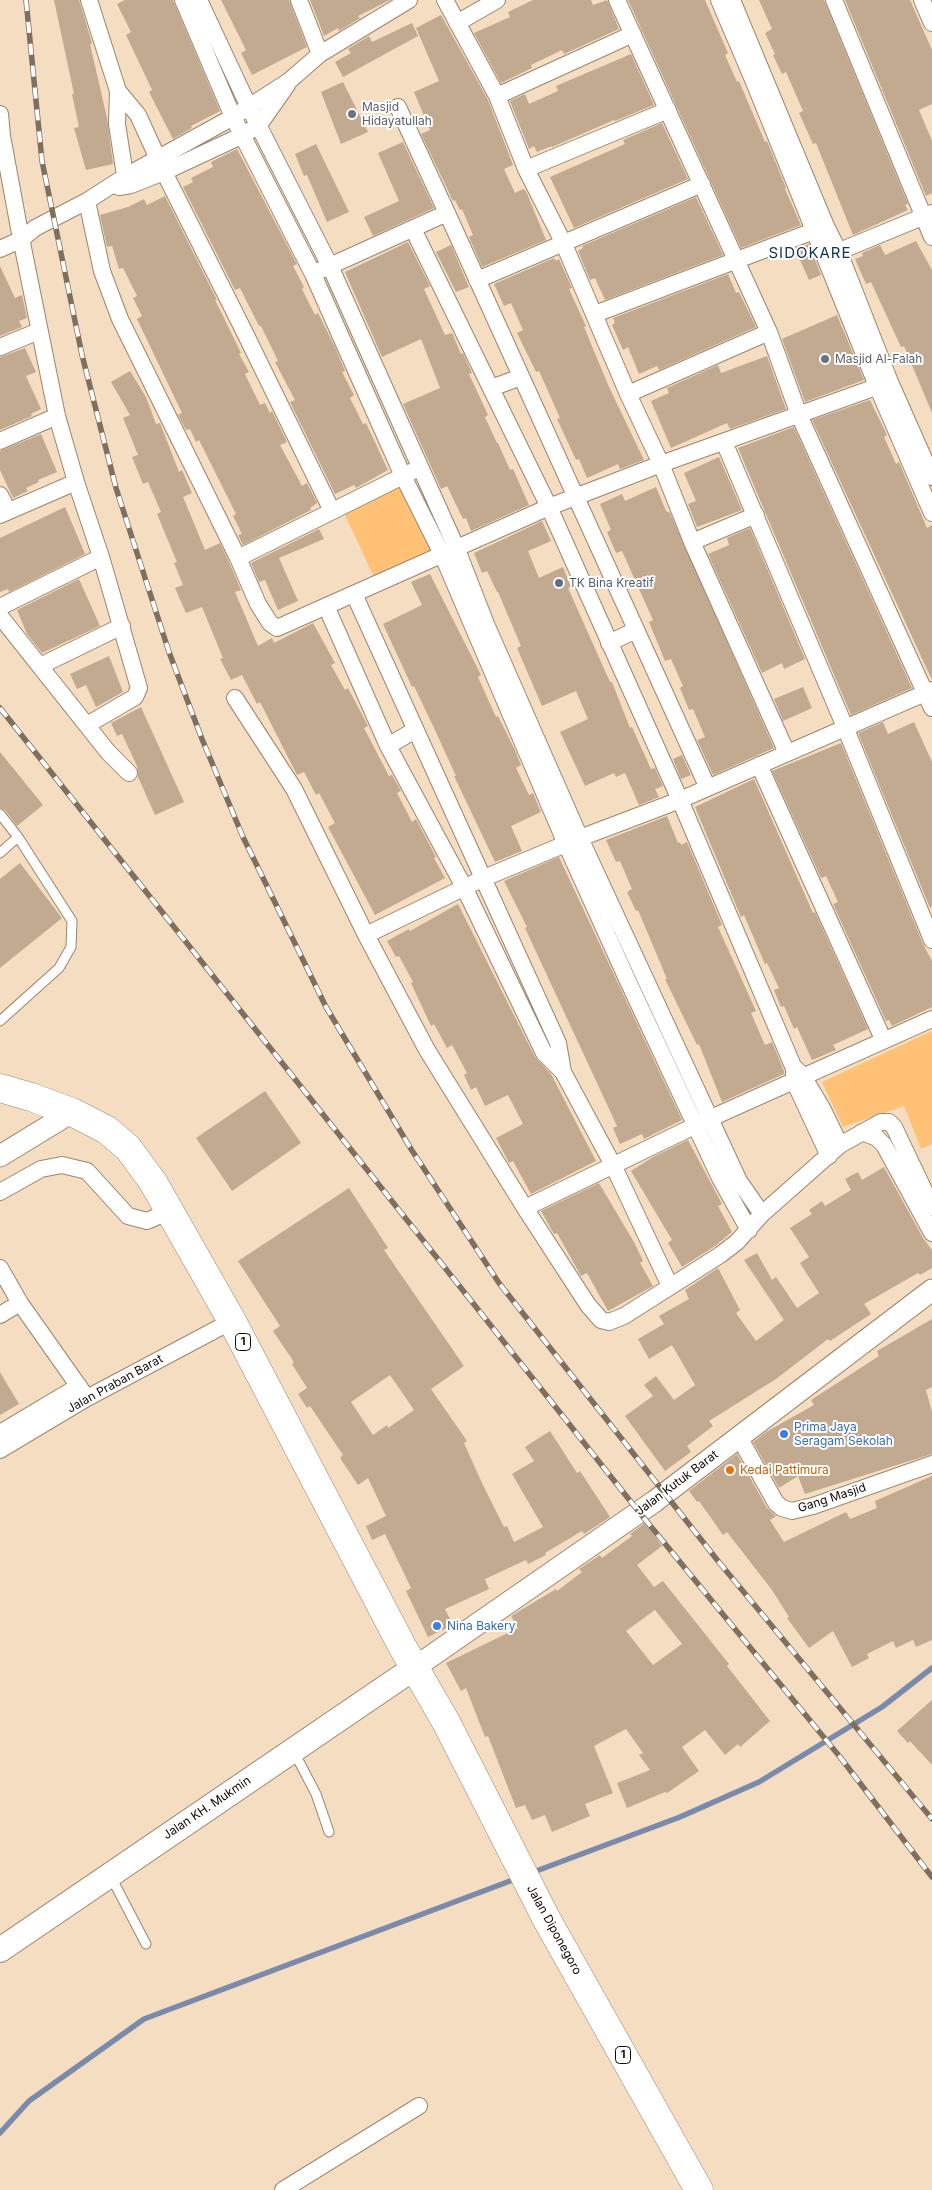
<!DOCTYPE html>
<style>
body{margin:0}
canvas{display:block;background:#f5ddc2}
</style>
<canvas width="932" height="2190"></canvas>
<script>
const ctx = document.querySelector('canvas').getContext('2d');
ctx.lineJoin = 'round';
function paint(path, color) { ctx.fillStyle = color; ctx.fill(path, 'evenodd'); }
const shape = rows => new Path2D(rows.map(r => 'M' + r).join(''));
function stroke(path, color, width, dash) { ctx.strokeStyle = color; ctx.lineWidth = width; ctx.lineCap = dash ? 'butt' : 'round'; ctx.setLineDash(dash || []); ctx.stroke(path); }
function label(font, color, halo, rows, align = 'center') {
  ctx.font = font + ' Inter,sans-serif'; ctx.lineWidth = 4; ctx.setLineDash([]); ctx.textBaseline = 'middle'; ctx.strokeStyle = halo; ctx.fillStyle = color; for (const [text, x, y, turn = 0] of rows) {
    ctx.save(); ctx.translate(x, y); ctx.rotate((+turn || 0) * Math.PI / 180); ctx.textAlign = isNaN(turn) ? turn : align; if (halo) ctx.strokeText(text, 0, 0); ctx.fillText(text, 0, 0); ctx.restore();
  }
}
paint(shape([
 [405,485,436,549,374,577,345,515],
 [932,1031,932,1144,921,1149,904,1106,843,1127,822,1082]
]), '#fec175');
stroke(shape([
 [531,1873,680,1817,759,1782,882,1707,932,1668],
 [0,2133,29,2101,144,2019,518,1878]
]), '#7a8aab', 5.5);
paint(shape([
 [54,0,79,0,92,43,90,44,107,118,113,164,86,170,74,128,79,127,72,94,74,94],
 [125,0,173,0,220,111,191,126,192,128,173,139,149,92,152,90,126,35,131,32,117,4],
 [221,0,289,0,307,47,252,75,241,53,246,50],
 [310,0,390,0,358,16,360,18,339,31,338,28,324,36],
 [533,0,591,0,593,5,607,0,619,29,564,54,562,50,531,65,532,68,501,83,474,33,510,17,508,12],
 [628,0,705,0,728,53,725,55,737,82,739,81,765,142,767,141,786,188,785,189,801,225,741,248],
 [759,0,824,0,908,204,905,205,908,210,853,235,816,143,813,144,799,113,803,111,786,72,782,74,773,55,775,54,765,33,772,29],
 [845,0,910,0,932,50,932,104,919,110,932,141,932,193,926,196],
 [441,15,488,100,510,157,513,165,504,169,515,193,523,189,526,191,546,240,482,267,469,237,473,235,462,209,460,210,455,200,453,201,421,134,430,130,414,92,439,81,416,28],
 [412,23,418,36,343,77,335,62,351,53,348,49,369,36,372,42],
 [631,54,654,105,615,121,614,120,552,147,552,146,537,152,534,146,529,149,510,101,525,94,529,104,558,91,556,86],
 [343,82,368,132,341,144,321,92],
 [662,123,688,179,574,228,550,177,625,144,623,140],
 [403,142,434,208,373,236,364,217,399,201,378,153],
 [316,144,349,212,327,222,307,175,304,176,295,154],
 [237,149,297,264,293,266,304,287,302,289,315,315,318,313,335,347,345,371,342,372,354,395,350,398,363,424,366,423,388,470,356,488,354,485,335,494,290,402,295,400,275,362,278,361,261,326,259,326,240,288,235,290,183,187,193,182,191,178,213,167,211,162],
 [165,196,217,300,215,300,222,314,241,353,239,354,249,372,245,374,260,405,265,403,270,413,272,411,287,442,280,445,302,486,307,483,317,503,310,508,311,510,243,545,238,535,242,534,233,516,236,514,199,440,196,442,190,429,186,430,178,415,182,413,137,319,142,316,133,298,137,296,123,268,119,269,112,246,107,247,100,215,128,207,144,199,147,205],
 [696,197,723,255,605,300,595,278,590,280,578,251,583,248,582,246],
 [916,241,932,270,932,413,904,346,901,347,871,282,866,284,855,259,863,256,862,253,880,245,885,255],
 [408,242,430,286,424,289,445,335,452,333,461,354,463,353,472,373,469,374,488,415,485,417,497,443,498,443,510,470,513,469,529,505,471,531,466,518,463,519,447,486,441,489,403,404,440,388,421,339,382,357,345,272],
 [809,244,821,275,809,280,795,249],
 [451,245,469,287,456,292,436,252],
 [554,258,556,261,559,259,572,288,569,289,586,326,584,327,609,387,644,460,620,469,618,464,587,478,579,459,576,460,557,419,560,418,539,371,536,372,517,333,523,330,511,303,504,306,494,284],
 [0,266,15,298,22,295,27,318,19,321,22,327,0,336],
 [728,274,736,293,739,292,756,327,659,370,657,366,639,374,628,347,623,350,612,325,615,323,613,318],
 [837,315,864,380,805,402,782,339],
 [25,348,36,372,26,376,41,409,31,414,32,416,0,430,0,357],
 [767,356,786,409,730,429,727,423,671,448,651,401,669,393,667,388,718,365,721,373],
 [130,371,146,397,156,424,160,423,179,472,182,470,192,493,183,497,205,550,220,543,229,562,241,590,235,592,258,646,272,638,274,643,313,623,335,663,331,665,345,690,348,688,366,722,368,726,364,728,389,776,392,775,401,791,397,793,412,822,416,819,436,857,434,858,445,878,375,915,328,827,335,823,319,793,316,795,304,772,297,775,260,702,257,704,242,675,231,680,220,659,223,658,202,607,186,613,175,588,183,585,174,563,177,562,157,514,161,512,148,482,143,484,132,457,138,455,123,418,130,415,111,382],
 [870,400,887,435,884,437,896,464,899,462,927,528,932,525,932,680,812,420],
 [794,427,912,688,851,715,738,448],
 [41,434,57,472,38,480,39,482,26,488,28,491,13,498,0,470,0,451],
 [719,457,742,510,697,527,688,504,696,501,684,473],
 [656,487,666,511,670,513,774,748,713,775,697,740,705,737,693,709,689,710,680,688,683,686,671,659,665,661,649,622,653,620,622,551,616,553,607,532,611,530,600,504,622,494,625,501],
 [65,507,85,554,9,592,8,589,0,592,0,538],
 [542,521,551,541,528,551,539,578,563,567,571,587,568,588,610,682,612,682,630,728,632,727,651,769,655,768,663,786,655,789,659,797,639,805,625,773,616,777,614,773,585,786,560,732,588,719,576,691,542,706,517,648,521,646,498,592,497,592,487,571,482,573,474,553],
 [750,528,805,659,784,669,782,663,762,673,708,554,729,545,727,538],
 [319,529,324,539,279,558,298,601,278,610,265,580,259,582,251,563],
 [430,574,481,675,478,677,496,717,498,716,514,748,521,765,516,768,529,795,533,793,541,812,511,826,522,851,495,862,454,776,456,776,434,728,414,686,412,687,383,624,422,605,411,582],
 [79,579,100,626,42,653,27,634,17,610],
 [109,656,123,692,96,707,86,685,77,689,70,674],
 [803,687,812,708,783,721,774,699],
 [141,707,184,802,155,815,138,777,137,766,122,734,117,736,111,723],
 [883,722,888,734,914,722,932,762,932,906,930,908,858,733],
 [841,743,923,944,932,961,932,1007,892,1026,889,1020,886,1021,833,904,838,902,826,876,821,878,772,771],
 [0,752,43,805,17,826,5,810,0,808],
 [682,755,691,775,681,779,673,759],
 [754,779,813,913,815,912,868,1029,833,1045,836,1050,812,1060,797,1027,794,1029,784,1006,781,1007,774,990,779,988,767,963,765,964,744,915,741,917,695,807],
 [667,816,678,843,680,842,681,845,687,842,722,925,718,927,756,1011,751,1013,765,1045,772,1042,784,1071,784,1074,722,1102,699,1044,697,1045,665,979,667,979,638,910,636,911,627,892,632,889,620,861,616,862,606,840],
 [559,857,682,1120,644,1139,642,1134,620,1144,613,1128,617,1126,525,928,527,927,504,881],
 [20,863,62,918,0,968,0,879],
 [458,904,535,1057,551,1074,596,1161,531,1194,513,1161,509,1163,496,1138,523,1124,508,1095,485,1106,476,1087,471,1090,464,1075,467,1073,452,1045,447,1048,434,1024,431,1026,411,983,413,982,399,956,396,957,387,941,409,929,410,931],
 [265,1091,301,1143,232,1191,196,1138],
 [688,1140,722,1204,718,1206,732,1232,715,1246,682,1267,668,1243,672,1240,631,1171,653,1157],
 [884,1167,923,1238,932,1250,932,1268,920,1275,918,1273,864,1304,871,1314,830,1341,828,1339,776,1379,709,1421,713,1426,687,1446,691,1452,665,1471,625,1416,653,1396,644,1385,656,1376,674,1400,695,1385,672,1345,649,1359,638,1339,664,1324,659,1316,689,1299,685,1290,718,1268,740,1310,736,1313,756,1341,784,1320,744,1260,757,1253,772,1280,776,1277,797,1308,819,1293,800,1263,809,1257,790,1228,812,1214,809,1210,822,1201,825,1206,851,1190,845,1179,858,1172,862,1180],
 [599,1183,635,1244,643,1261,640,1263,653,1286,608,1311,587,1273,581,1276,557,1233,554,1234,541,1211],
 [349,1188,388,1248,384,1250,464,1366,431,1389,467,1441,464,1443,482,1483,504,1527,507,1526,514,1542,543,1527,512,1474,534,1461,525,1447,550,1431,577,1473,580,1471,610,1517,584,1534,582,1531,545,1553,546,1555,528,1564,526,1560,485,1579,489,1589,445,1609,453,1625,428,1637,406,1591,411,1588,385,1534,372,1540,366,1526,386,1516,368,1478,358,1485,340,1458,343,1455,310,1406,307,1408,298,1394,307,1388,292,1364,294,1362,273,1331,280,1326,238,1261],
 [390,1375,414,1410,388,1428,387,1425,373,1435,351,1402],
 [932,1319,932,1387,926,1390,932,1412,932,1454,805,1494,798,1476,779,1488,753,1442,766,1432,814,1405,811,1400,879,1356,877,1351],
 [0,1372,19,1404,0,1415],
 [737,1454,767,1508,776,1516,770,1520,784,1542,846,1512,850,1519,877,1508,875,1501,932,1476,932,1640,916,1647,913,1640,896,1648,893,1641,867,1654,869,1658,852,1667,833,1631,809,1648,787,1618,789,1617,772,1590,727,1532,723,1535,699,1501,697,1502,689,1491],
 [645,1523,662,1546,637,1565,654,1587,663,1581,729,1664,727,1666,770,1721,740,1747,738,1744,725,1755,705,1730,682,1747,699,1771,667,1793,665,1792,627,1808,617,1783,650,1770,639,1755,643,1753,626,1729,594,1746,613,1793,585,1804,590,1816,552,1832,545,1815,532,1820,525,1805,516,1808,488,1736,485,1737,466,1688,461,1691,446,1663,518,1628,511,1616,556,1589,557,1591,582,1572,579,1569,600,1555,602,1558,632,1536,630,1534],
 [655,1610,682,1644,653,1665,626,1631],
 [932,1700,932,1765,910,1741,908,1743,897,1731]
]), '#c1aa90');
const service = shape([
 [0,814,18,837,72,921,71,947,59,968,0,1021],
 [0,853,18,837],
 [294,1752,316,1794,329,1832],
 [110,1875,146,1944]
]);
const minor = shape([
 [89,0,118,91,117,124,124,169,130,184],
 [183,0,233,117,313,274,403,476,442,554,566,844,627,979,720,1178,749,1230],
 [199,0,248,105,330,266,456,547,486,624,580,838,739,1181,762,1214],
 [299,0,320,54],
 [445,0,497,96,526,169,563,242,628,394,661,464,692,542,787,753],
 [617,0,769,332,799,415,932,708],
 [719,0,754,82,877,386,932,513],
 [732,0,826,226,839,252,890,382,932,477],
 [834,0,932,237],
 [922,0,932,23],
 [457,23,497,0],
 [118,91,138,115,164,172,242,327,332,511],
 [497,96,633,34],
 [398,107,447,213],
 [0,114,2,136,19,228,57,416,76,482,101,557,139,688,135,697,87,725],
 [526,169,668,110],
 [119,187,131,185,164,172,243,135,259,125,287,85],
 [87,201,102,271,120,319,238,558,258,604,270,623,277,628,549,507,661,464,890,382],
 [413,229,549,507,680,800,793,1066,803,1076,822,1108,840,1145],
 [0,249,22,239,35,228,87,201,126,176,233,117,289,81,320,54,409,0],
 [830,255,932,213],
 [321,270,447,213,707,786],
 [477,280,702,184],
 [595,314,824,227],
 [0,347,39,331],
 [491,388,521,377],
 [628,394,769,332],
 [0,441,57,416],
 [724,442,845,727,932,940],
 [0,495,8,511],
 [0,515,76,482],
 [692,542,756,515],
 [238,558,411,472],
 [354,594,558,1043,563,1072],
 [326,606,388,746,464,887,544,1053,563,1072,613,1165,670,1286],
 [0,607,101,557],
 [0,616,108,752,129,773],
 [609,643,636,630],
 [40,666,122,626],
 [235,698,294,789,366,935,427,1050,525,1208,588,1305,601,1320,609,1322,624,1316,720,1255,737,1242,762,1214,840,1145,881,1122,889,1122,894,1127,932,1207],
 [388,746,415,730],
 [759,765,883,1039],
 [366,935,484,878,580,838,680,800,932,690],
 [794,1072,794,1081,829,1156],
 [862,1132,877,1138,884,1145,932,1233],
 [0,1192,41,1169,62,1165,87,1171,128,1216,147,1221,170,1211],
 [525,1208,711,1118,932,1019],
 [0,1268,20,1303,87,1398],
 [0,1315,20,1303],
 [0,1433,79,1386],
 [739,1437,776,1503,782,1508,792,1511,813,1506,932,1464],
 [0,1450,87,1398,232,1321],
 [283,2190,419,2106]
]);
const tertiary = shape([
 [0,1156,72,1112],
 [414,1668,655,1501,932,1290]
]);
const secondary = shape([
 [0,1950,414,1668]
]);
const trunk = shape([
 [0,1088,31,1097,72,1112,107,1130,128,1148,153,1182,232,1321,402,1646,446,1722,547,1920,699,2190]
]);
stroke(service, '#9b856c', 11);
stroke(minor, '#9b856c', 18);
stroke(tertiary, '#9b856c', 23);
stroke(secondary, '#9b856c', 26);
stroke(trunk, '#9b856c', 29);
stroke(service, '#fff', 9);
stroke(minor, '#fff', 16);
stroke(tertiary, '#fff', 21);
stroke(secondary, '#fff', 24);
stroke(trunk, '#fff', 28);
const rail = shape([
 [26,0,42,161,82,355,116,488,169,652,202,739,243,837,326,1007,411,1149,499,1283,718,1561,932,1819],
 [0,708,639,1512,840,1757,932,1877]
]);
stroke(rail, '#7e6f5e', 5.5);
stroke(rail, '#fff', 4, [11]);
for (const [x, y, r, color] of [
 [352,114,5,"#6b7280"],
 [825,359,5,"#6b7280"],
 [559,583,5,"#5c6f8a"],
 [784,1434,5,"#3f7fe0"],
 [730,1470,5,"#e8710a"],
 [437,1626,5,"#3f7fe0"]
]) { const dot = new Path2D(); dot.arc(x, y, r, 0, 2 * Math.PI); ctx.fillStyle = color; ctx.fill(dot); stroke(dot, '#fff', 2); }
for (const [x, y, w] of [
 [243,1342,15],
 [623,2055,15]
]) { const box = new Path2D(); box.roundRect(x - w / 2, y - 8.5, w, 17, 4); ctx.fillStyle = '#fff'; ctx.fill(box); stroke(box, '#110a03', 1); }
label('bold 11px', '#110a03', null, [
 ["1",243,1342],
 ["1",623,2055]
]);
label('12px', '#5b616d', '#fff', [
 ["Masjid",362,107],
 ["Hidayatullah",362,121],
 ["Masjid Al-Falah",835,359]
], 'left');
label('12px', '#4e5e75', '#fff', [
 ["TK Bina Kreatif",569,583]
], 'left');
label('12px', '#110a03', '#fff', [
 ["Jalan Praban Barat",115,1384,-29],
 ["Jalan Kutuk Barat",677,1483,-37],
 ["Gang Masjid",832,1498,-18],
 ["Jalan KH. Mukmin",207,1808,-34],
 ["Jalan Diponegoro",554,1930,61]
]);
label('12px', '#366cbe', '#fff', [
 ["Prima Jaya",794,1427],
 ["Seragam Sekolah",794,1441],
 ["Nina Bakery",447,1626]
], 'left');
label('12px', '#c56008', '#fff', [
 ["Kedai Pattimura",740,1470]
], 'left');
ctx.letterSpacing = '1px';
label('15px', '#11344d', '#fff', [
 ["SIDOKARE",810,253]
]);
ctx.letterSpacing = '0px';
</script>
